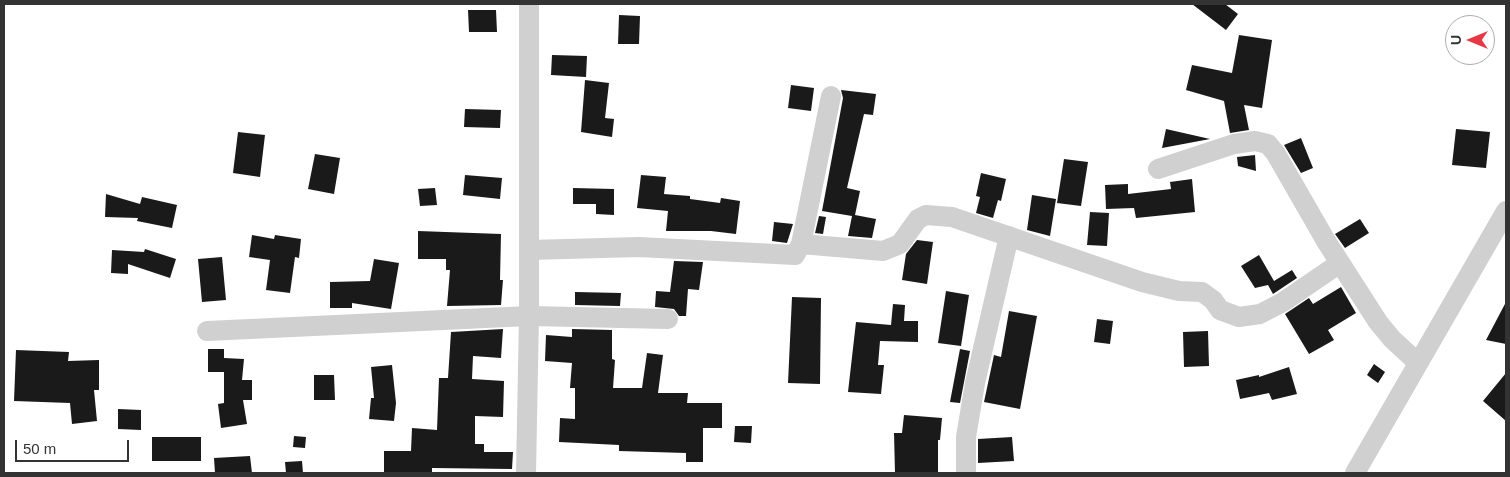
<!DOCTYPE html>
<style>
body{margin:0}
#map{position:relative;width:1510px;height:477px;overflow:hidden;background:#fff;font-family:Helvetica,sans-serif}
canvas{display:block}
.frame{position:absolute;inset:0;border:5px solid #333;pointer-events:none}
.north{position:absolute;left:1445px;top:15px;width:50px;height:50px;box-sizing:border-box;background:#fff;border:1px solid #adadad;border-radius:50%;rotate:270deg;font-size:14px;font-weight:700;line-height:20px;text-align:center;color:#333}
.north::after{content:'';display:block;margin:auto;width:18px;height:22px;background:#e63946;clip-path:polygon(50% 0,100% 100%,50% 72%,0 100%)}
.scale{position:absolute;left:15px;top:440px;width:114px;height:22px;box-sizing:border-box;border:2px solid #333;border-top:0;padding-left:6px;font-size:15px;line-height:18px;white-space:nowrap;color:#333;-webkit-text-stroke:4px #fff;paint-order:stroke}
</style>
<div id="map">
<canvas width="1510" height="477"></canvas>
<div class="frame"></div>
<div class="north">U</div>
<div class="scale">50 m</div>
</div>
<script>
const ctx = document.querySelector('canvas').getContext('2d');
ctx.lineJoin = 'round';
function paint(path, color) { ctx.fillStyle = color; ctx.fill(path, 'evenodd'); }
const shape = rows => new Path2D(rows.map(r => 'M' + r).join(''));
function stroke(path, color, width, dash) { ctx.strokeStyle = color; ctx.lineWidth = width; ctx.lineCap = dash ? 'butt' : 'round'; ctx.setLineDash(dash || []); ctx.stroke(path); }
paint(shape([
 [1192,4,1225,4,1238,14,1226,30],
 [468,10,496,10,497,32,469,32],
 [619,15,640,16,639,44,618,44],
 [1239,35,1272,40,1262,108,1244,105,1249,130,1230,133,1224,101,1186,90,1192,65,1232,73],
 [552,55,587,56,586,77,551,75],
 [585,80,609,83,605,118,614,119,612,137,581,132],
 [791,85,814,88,811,111,788,108],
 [841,90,876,94,873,115,864,114,847,188,860,191,855,215,876,219,872,238,848,236,852,216,822,211,843,98],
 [465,109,501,110,500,128,464,127],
 [1166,129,1210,139,1162,148],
 [1456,129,1490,132,1486,168,1452,165],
 [238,132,265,135,260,177,233,173],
 [1301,138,1313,168,1301,173,1284,145],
 [315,154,340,158,334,194,308,189],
 [1255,155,1256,171,1238,166,1237,157],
 [1064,159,1088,162,1081,206,1057,203],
 [981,173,1006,179,1001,201,998,200,993,218,976,213,980,197,976,196],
 [465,175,502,178,500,199,463,195],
 [641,175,666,177,664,194,690,196,690,199,720,203,721,198,740,201,736,234,711,231,666,231,668,211,637,208],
 [1192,179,1195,212,1136,218,1134,208,1106,209,1105,185,1128,184,1128,194,1171,189,1170,182],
 [435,188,437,205,420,206,418,189],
 [573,188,614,189,614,215,596,214,596,204,573,204],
 [106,194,140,204,142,197,177,205,172,228,137,221,138,218,105,217],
 [1032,195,1056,199,1050,236,1027,230],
 [1090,212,1109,213,1107,246,1087,245],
 [819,216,826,217,823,234,815,233],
 [1360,219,1369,233,1345,248,1335,234],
 [774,222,793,224,787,243,772,241],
 [418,231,501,234,500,280,503,280,501,305,447,306,450,270,446,270,446,259,418,259],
 [252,235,274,239,275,235,301,239,299,258,295,257,290,293,266,290,270,260,249,257],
 [917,240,933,242,927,284,902,280,906,254],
 [145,249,176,259,170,278,128,264,128,274,111,273,112,250,144,252],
 [1259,255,1274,281,1292,270,1297,278,1273,294,1268,285,1255,288,1241,266],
 [222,257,226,300,202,302,198,259],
 [374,259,399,263,391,309,352,303,352,308,330,308,330,282,370,281],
 [674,261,703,262,699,290,688,289,686,316,679,316,674,309,655,307,656,291,670,292],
 [1341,287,1356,313,1328,330,1334,340,1309,354,1285,314,1309,298,1313,304],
 [946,291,969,295,961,346,938,343],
 [575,292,621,293,620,306,575,305],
 [792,297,821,298,820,384,788,383],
 [1506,302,1506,344,1486,340],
 [893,304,905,305,904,321,918,321,918,342,880,341,878,365,884,365,881,394,848,392,856,322,891,325],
 [1009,311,1037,316,1020,409,984,402,994,355,1001,357],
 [1097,319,1113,321,1110,344,1094,342],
 [503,329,501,358,473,356,472,379,504,381,503,417,475,416,475,444,484,444,484,452,513,452,512,469,432,468,432,473,384,473,384,451,411,451,412,428,437,430,439,378,448,378,451,332],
 [572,329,612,330,612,359,615,360,613,388,642,388,647,353,663,355,658,393,688,393,687,403,722,403,722,428,703,428,703,462,686,462,686,453,619,451,619,445,559,442,560,418,575,419,575,388,570,388,572,363,545,361,546,335,572,337],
 [1208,331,1209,366,1184,367,1183,332],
 [208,349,224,349,224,358,244,359,242,380,252,380,252,400,243,400,247,424,221,428,218,404,224,403,224,372,208,372],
 [960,349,970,351,960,403,950,402],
 [16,350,69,352,68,361,99,360,99,390,94,390,97,421,72,424,70,403,14,401],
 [1374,364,1385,372,1378,383,1367,375],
 [392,365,396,403,394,421,369,419,371,398,374,398,371,367],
 [1289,367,1297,394,1272,400,1269,393,1240,399,1236,380,1259,375,1259,377],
 [1506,373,1506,421,1483,401],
 [314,375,334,375,335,400,314,400],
 [118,409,141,410,141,430,118,429],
 [904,415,942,418,940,440,938,440,938,473,895,473,894,433,902,433],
 [735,426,752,426,751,443,734,442],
 [294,436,306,437,305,448,293,447],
 [152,437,201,437,201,461,152,461],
 [1012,437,1014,461,978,463,978,439],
 [250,456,252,473,215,473,214,458],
 [302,461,303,473,286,473,285,462]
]), '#1a1a1a');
stroke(shape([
 [1158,169,1234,144,1255,141,1268,144,1276,154,1326,241,1378,322,1392,339,1418,363],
 [801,244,883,251,900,244,918,219,926,215,952,217,1142,282,1179,291,1202,292,1213,300,1220,310,1239,317,1260,314,1283,302,1340,263],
 [529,250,639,247,795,255,801,244,831,96],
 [207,331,529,316,668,319],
 [526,473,529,316,529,4],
 [966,473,966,437,975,383,1009,236],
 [1355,473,1506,211]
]), '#d0d0d0', 20);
</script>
